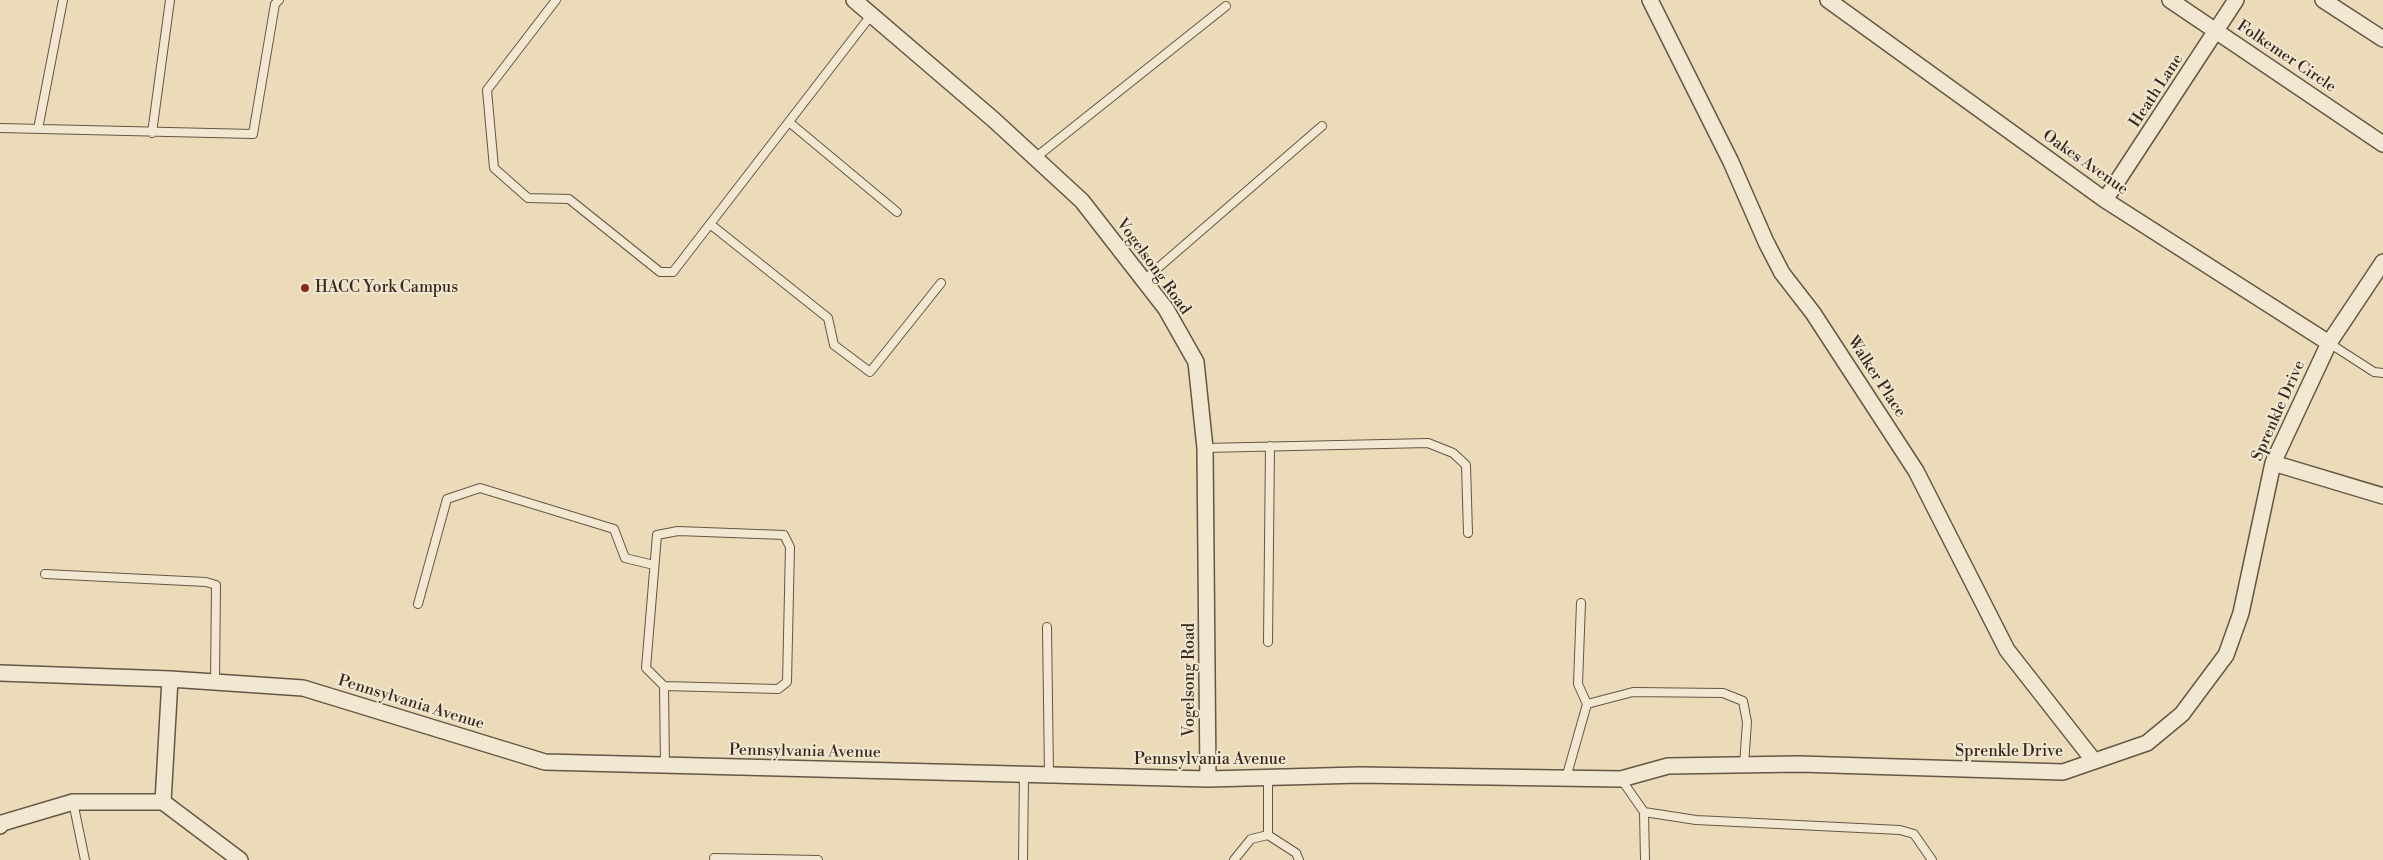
<!DOCTYPE html>
<style>
body{margin:0}
canvas{display:block;background:#ebdbb9}
</style>
<canvas width="2383" height="860"></canvas>
<script>
const ctx = document.querySelector('canvas').getContext('2d');
ctx.lineJoin = 'round';
const shape = rows => new Path2D(rows.map(r => 'M' + r).join(''));
function stroke(path, color, width, dash) { ctx.strokeStyle = color; ctx.lineWidth = width; ctx.lineCap = dash ? 'butt' : 'round'; ctx.setLineDash(dash || []); ctx.stroke(path); }
function label(font, color, halo, rows, align = 'center') {
  ctx.font = font + ' "Libre Bodoni",serif'; ctx.lineWidth = 4; ctx.setLineDash([]); ctx.textBaseline = 'middle'; ctx.strokeStyle = halo; ctx.fillStyle = color; for (const [text, x, y, turn = 0] of rows) {
    ctx.save(); ctx.translate(x, y); ctx.rotate((+turn || 0) * Math.PI / 180); ctx.textAlign = isNaN(turn) ? turn : align; if (halo) ctx.strokeText(text, 0, 0); ctx.fillText(text, 0, 0); ctx.restore();
  }
}
const service = shape([
 [556,0,487,90,494,168,528,198,569,199,660,272,673,272,872,14],
 [789,122,897,212],
 [0,128,253,134,275,4,279,0],
 [38,129,63,0],
 [152,133,170,0],
 [1035,158,1226,6],
 [710,224,828,318,834,345,870,372,941,283],
 [1144,280,1322,126],
 [2329,343,2374,372,2383,373],
 [1205,448,1428,443,1453,453,1466,465,1468,533],
 [45,574,206,582,216,585,215,682],
 [1581,603,1578,684,1587,704],
 [418,604,447,499,480,488,614,529,625,558,654,565],
 [1047,627,1049,775],
 [1268,642,1270,446],
 [664,686,778,689,787,682,790,547,784,535,678,531,657,535,646,668,664,686,665,767],
 [1566,778,1587,704,1633,692,1723,693,1743,701,1747,722,1744,765],
 [1621,779,1644,812,1696,820,1900,830,1914,834,1932,860],
 [73,802,85,860],
 [1644,812,1645,860],
 [1268,835,1268,779],
 [714,858,818,860],
 [1023,860,1024,775],
 [1234,860,1251,839,1268,835,1296,853,1299,860]
]);
const minor = shape([
 [854,0,994,120,1082,201,1166,309,1196,362,1205,448,1208,779],
 [1650,0,1731,162,1766,242,1782,273,1813,313,1916,471,2007,650,2094,761],
 [1828,0,2105,200,2329,343],
 [2170,0,2383,144],
 [2323,0,2383,39],
 [2105,200,2236,0],
 [2273,463,2383,496],
 [0,673,170,679,303,688,545,762,1208,779,1360,775,1621,779,1668,766,1799,764,2063,772,2147,743,2182,714,2226,655,2241,613,2273,463,2329,343,2383,262],
 [163,802,170,679],
 [0,826,2,823,73,802,163,802,240,860]
]);
stroke(service, '#655646', 10);
stroke(minor, '#655646', 18);
stroke(service, '#f2e8d2', 8);
stroke(minor, '#f2e8d2', 15);
for (const [x, y, r, color] of [
 [305,288,5,"#8f2418"]
]) { const dot = new Path2D(); dot.arc(x, y, r, 0, 2 * Math.PI); ctx.fillStyle = color; ctx.fill(dot); stroke(dot, '#f2e8d2', 2); }
label('16px', '#382a1f', '#f2e8d2', [
 ["Folkemer Circle",2286,57,34],
 ["Heath Lane",2157,91,-57],
 ["Oakes Avenue",2085,163,35],
 ["Vogelsong Road",1153,267,54],
 ["Walker Place",1876,377,57],
 ["Sprenkle Drive",2279,411,-66],
 ["Vogelsong Road",1190,680,-90],
 ["Pennsylvania Avenue",411,703,17],
 ["Pennsylvania Avenue",805,752,1],
 ["Sprenkle Drive",2009,752],
 ["Pennsylvania Avenue",1210,760]
]);
label('16px', '#382a1f', '#f2e8d2', [
 ["HACC York Campus",315,288]
], 'left');
</script>
